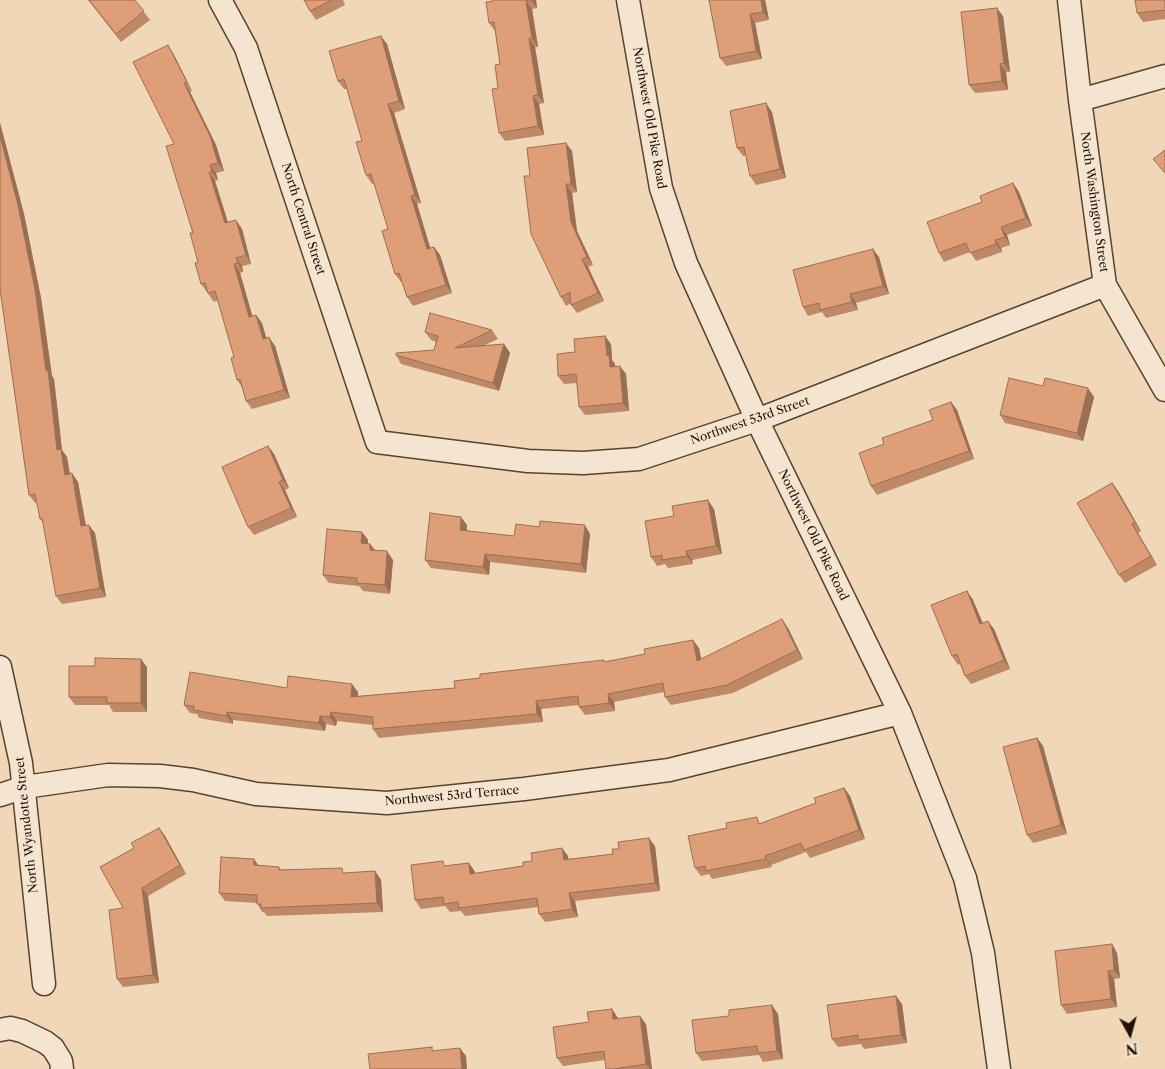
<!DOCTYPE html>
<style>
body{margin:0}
#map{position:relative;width:1165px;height:1069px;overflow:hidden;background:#efd7b7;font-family:"Libre Caslon Text",serif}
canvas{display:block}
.north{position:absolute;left:1105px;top:1009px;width:50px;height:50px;-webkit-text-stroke:4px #f5e5d0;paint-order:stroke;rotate:173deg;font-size:14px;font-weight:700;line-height:20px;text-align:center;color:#231300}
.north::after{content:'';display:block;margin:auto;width:18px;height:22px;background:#231300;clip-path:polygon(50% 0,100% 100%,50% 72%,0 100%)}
</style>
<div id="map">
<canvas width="1165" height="1069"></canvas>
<div class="north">N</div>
</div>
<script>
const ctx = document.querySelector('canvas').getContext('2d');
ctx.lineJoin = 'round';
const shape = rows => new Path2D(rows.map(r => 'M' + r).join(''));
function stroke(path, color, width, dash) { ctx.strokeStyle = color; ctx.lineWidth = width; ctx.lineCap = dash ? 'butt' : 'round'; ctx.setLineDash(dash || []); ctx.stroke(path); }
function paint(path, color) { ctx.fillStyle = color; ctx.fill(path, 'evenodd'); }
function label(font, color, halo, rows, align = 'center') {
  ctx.font = font + ' "Libre Caslon Text",serif'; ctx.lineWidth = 5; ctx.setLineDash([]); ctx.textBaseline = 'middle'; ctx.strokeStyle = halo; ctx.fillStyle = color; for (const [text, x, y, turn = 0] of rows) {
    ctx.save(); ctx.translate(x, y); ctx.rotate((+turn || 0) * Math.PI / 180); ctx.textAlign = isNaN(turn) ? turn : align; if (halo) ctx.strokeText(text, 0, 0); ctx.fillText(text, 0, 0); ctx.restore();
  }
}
const street = shape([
 [220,0,246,48,377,442,528,461,583,463,639,459,757,420,1105,285],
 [628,0,661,188,686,263,757,420,900,713,965,878,983,953,999,1069],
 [1069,0,1080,100,1105,285,1165,390],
 [1080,100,1165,76],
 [0,667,21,763,44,984],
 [0,795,25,787,108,775,160,776,193,780,256,794,387,803,524,789,669,770,900,713],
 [0,1030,10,1028,22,1031,45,1042,53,1048,61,1061,62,1069]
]);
stroke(street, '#56442e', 25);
stroke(street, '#f5e5d0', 22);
paint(shape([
 [88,0,135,0,150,20,121,42],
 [304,0,343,0,345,5,316,20,310,11],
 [493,0,536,0,537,8,532,9,538,47,535,47,544,103,539,104,544,135,505,141,499,133,498,88,500,64,495,31,489,23],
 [709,0,765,0,769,20,755,23,762,59,726,66,720,58],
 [1165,0,1165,19,1143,22,1137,13],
 [1003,16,1010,72,1006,72,1008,90,975,93,969,85],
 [387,44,405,109,394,113,421,203,417,204,430,248,434,247,440,255,452,293,413,306,407,297,402,282,401,282,395,274,388,229,374,183,372,184,366,175,362,141,347,89,344,89,338,81],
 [173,53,192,91,190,92,216,145,224,171,216,173,218,180,215,181,228,223,242,229,251,264,242,266,243,272,240,273,252,316,256,315,262,323,266,338,275,346,290,398,252,409,246,401,242,387,237,380,234,357,218,300,214,302,201,284,198,262,174,144],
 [772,112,786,178,756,185,750,176,746,156,743,156,737,148],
 [0,123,24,214,41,298,52,376,54,379,62,450,67,457,70,474,78,482,86,525,95,533,106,597,62,604,56,596,44,524,40,519,37,503,35,503,29,495,0,289],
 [572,151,577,192,572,193,577,231,593,265,588,267,604,301,577,313,571,305,571,303,566,306,561,297,530,176],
 [1013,183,1019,192,1032,226,1007,235,1010,245,1001,248,1002,252,976,261,970,252,944,262,939,253,982,202],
 [879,257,889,294,856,303,858,310,826,318,822,312,808,316,803,307],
 [492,330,498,339,483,346,504,344,510,353,499,391,401,364,396,355,434,350,436,342,431,340,425,332],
 [611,344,612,360,615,364,615,366,626,374,629,411,585,415,579,407,577,383,564,384,558,376,575,352],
 [1043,386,1094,397,1083,441,1005,423,1000,415],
 [951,402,957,410,974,459,877,495,871,486,884,444,933,420],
 [268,446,274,454,289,488,285,490,297,517,254,535,248,527],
 [1112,483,1118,491,1141,531,1138,533,1157,565,1125,583,1119,575],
 [714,509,722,554,692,560,693,564,668,568,665,564,657,566,651,557],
 [467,525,467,531,514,536,590,534,586,573,490,562,489,575,431,568,425,560],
 [362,532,368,540,368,544,370,544,375,550,393,560,390,594,363,591,359,586,329,583,323,575],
 [967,591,973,600,983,623,994,629,1010,669,971,684,965,676,960,664,958,665,952,656],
 [788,628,803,659,733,693,671,705,665,697,664,692,614,702,615,711,585,715,579,707,579,705,541,709,543,722,379,738,373,729,373,725,337,721,336,726,326,724,325,731,233,720,233,724,199,718,197,714,190,713,184,705,287,688,358,692,358,696,455,688,480,678,605,662,699,648,701,659],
 [147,667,147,712,113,712,109,705,75,705,69,697],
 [1037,738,1043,746,1067,834,1033,843,1027,835],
 [844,788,850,796,865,839,810,858,806,852,771,865,772,867,712,879,709,874,701,876,695,868,762,823,816,803],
 [159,828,165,836,186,874,148,896,159,983,123,987,117,979,123,908,134,848],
 [655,846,660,891,575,901,578,917,545,922,539,914,538,907,465,916,461,911,450,912,445,906,421,909,415,900,447,866,469,863,475,872,475,874,523,866,568,856,568,859,613,854],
 [258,865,279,867,281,870,346,873,375,871,381,880,383,912,267,916,264,912,262,912,257,903,225,901,219,893],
 [1112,944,1117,953,1120,978,1114,979,1117,1007,1067,1014,1061,1005],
 [902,1004,907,1043,864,1049,861,1044,838,1047,832,1039],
 [612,1009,618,1019,646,1024,652,1069,606,1069,605,1060,563,1066,557,1058,589,1022],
 [778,1014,783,1059,763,1062,759,1055,702,1061,696,1053]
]), '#bf8866');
paint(shape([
 [531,0,536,0,537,8],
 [761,0,765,0,769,20,763,12],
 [526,1,532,9,538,47,532,38],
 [997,8,1003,16,1010,72,1004,63],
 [750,14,755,23,762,59,756,51],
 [381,36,387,44,405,109,399,101],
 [529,39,535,47,544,103,538,95],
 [168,45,173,53,192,91,187,82],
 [1000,64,1006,72,1008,90,1002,81],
 [184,83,190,92,216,145,224,171,218,163],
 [533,96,539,104,544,135,538,126],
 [766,103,772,112,786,178,780,169],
 [388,104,394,113,421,203,415,195],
 [0,123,24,214,41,298,52,376,54,379,62,450,67,457,71,483,65,475,57,450,46,371,0,136],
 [566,143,572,151,577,192,571,184],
 [210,165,216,173,218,180,212,172],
 [209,172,215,181,231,232,225,223],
 [1013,183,1019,192,1032,226,1026,218],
 [566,184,572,193,577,231,593,265,587,257,571,222],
 [411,196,417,204,433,257,427,249],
 [236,220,242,229,251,264,246,255],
 [1001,227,1007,235,1010,245,1005,237],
 [995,240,1001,248,1002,252,996,244],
 [434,247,440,255,452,293,446,285],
 [873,249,879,257,889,294,883,286],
 [236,258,242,266,243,272,238,263],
 [582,259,588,267,604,301,598,293],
 [234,264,240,273,255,325,249,317],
 [850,294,856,303,858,310,852,302],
 [256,315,262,323,269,347,263,339],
 [605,336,611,344,612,360,615,364,616,375,610,367,607,356],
 [269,337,275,346,290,398,284,390],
 [504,344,510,353,499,391,493,383],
 [620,366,626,374,629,411,623,403],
 [1088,388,1094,397,1083,441,1077,433],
 [951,402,957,410,974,459,969,451],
 [268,446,274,454,289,488,283,480],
 [72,473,78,482,87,534,81,526],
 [279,482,285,490,297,517,291,508],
 [1112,483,1118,491,1141,531,1135,522],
 [708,500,714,509,722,554,716,546],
 [461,517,467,525,466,538,460,530],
 [1132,524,1138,533,1157,565,1151,556],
 [89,525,95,533,106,597,100,588],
 [585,525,590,534,586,573,581,564],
 [362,532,368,540,367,552,361,543],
 [370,544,376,552,370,550],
 [387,551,393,560,390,594,385,585],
 [686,551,692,560,693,564,687,556],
 [485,554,490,562,489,575,483,567],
 [967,591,973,600,986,632,980,624],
 [782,619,788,628,803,659,797,650],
 [988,621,994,629,1010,669,1004,660],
 [693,640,699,648,703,669,697,661],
 [141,659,147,667,147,712,141,703],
 [352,684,358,692,357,705,351,697],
 [608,694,614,702,615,711,609,703],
 [536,701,541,709,543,722,537,714],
 [227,712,233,720,233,724,227,716],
 [331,712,337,721,336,726,330,717],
 [320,716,326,724,325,731,319,723],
 [1037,738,1043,746,1067,834,1061,825],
 [844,788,850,796,865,839,859,830],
 [159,828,165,836,186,874,180,865],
 [649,838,655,846,660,891,655,883],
 [562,848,568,856,570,868,564,860],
 [765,856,771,865,772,867,766,859],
 [254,859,260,868,254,865],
 [469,863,475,872,476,883,470,874],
 [375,871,381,880,383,912,377,903],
 [142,888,148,896,159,983,153,975],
 [569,893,575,901,578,917,572,909],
 [1112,944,1117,953,1120,978,1114,970],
 [1108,971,1114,979,1117,1007,1111,999],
 [896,996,902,1004,907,1043,901,1035],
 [772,1005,778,1014,783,1059,777,1051],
 [612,1009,618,1018,619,1028,613,1019],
 [640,1016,646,1024,652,1069,650,1069,646,1064],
 [460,1048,466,1056,467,1069,462,1069]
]), '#9b6f53');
const building = shape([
 [89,0,135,0,144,11,116,34,89,0],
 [304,0,332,0,310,11,304,0],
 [493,0,529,0,526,1,532,38,529,39,538,95,533,96,538,126,499,133,492,89,498,88,495,65,500,64,494,22,489,23,486,2,493,1,493,0],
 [709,0,761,0,763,12,750,14,756,51,720,58,709,0],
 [1135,0,1165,0,1165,10,1137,13,1135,0],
 [997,8,1004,63,1000,64,1002,81,969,85,961,12,997,8],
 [381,36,399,101,388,104,415,195,411,196,427,249,434,247,446,285,407,297,399,273,395,274,382,231,388,229,371,174,366,175,356,142,362,141,344,79,338,81,329,51,381,36],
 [168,45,187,82,184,83,210,136,218,163,210,165,212,172,209,172,225,223,236,220,246,255,236,258,238,263,234,264,249,317,256,315,263,339,269,337,284,390,246,401,240,379,237,380,231,358,234,357,215,291,208,293,205,283,201,284,195,263,198,262,190,233,193,233,166,146,174,144,133,62,168,45],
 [766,103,780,169,750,176,744,147,737,148,730,111,766,103],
 [0,136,18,205,35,289,46,371,48,370,57,450,61,449,65,475,72,473,81,526,89,525,100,588,56,596,42,518,40,519,35,494,29,495,0,289,0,136],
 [566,143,571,184,566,184,571,222,587,257,582,259,598,293,571,305,570,292,561,297,531,234,524,176,530,176,527,148,566,143],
 [1165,150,1165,173,1153,159,1165,150],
 [1013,183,1026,218,1001,227,1005,237,995,240,996,244,970,253,966,243,939,253,927,222,982,202,980,196,1013,183],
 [873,249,883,286,850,294,852,302,820,310,819,303,803,307,793,270,873,249],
 [430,313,492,330,455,348,504,344,493,383,396,355,396,353,434,350,438,336,425,332,430,313],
 [605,336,607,356,609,355,610,367,620,366,623,403,579,407,576,374,558,376,557,354,575,352,574,339,605,336],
 [1009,378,1043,386,1045,378,1088,388,1077,433,1000,415,1009,378],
 [951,402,969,451,871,486,859,453,884,444,882,438,933,420,929,410,951,402],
 [268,446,283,480,279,482,291,508,248,527,222,467,268,446],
 [1112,483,1135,522,1132,524,1151,556,1119,575,1077,503,1112,483],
 [708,500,716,546,686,551,687,556,662,560,662,555,651,557,645,521,674,516,672,506,708,500],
 [430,513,461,517,460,530,514,536,516,524,539,527,540,521,585,525,581,564,485,554,483,567,425,560,430,513],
 [327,529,362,532,361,543,370,544,370,550,387,551,385,585,357,583,357,578,323,575,327,529],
 [967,591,980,624,988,621,1004,660,965,676,957,654,952,656,931,605,967,591],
 [782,619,797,650,727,685,665,697,663,683,608,694,609,703,579,707,578,696,536,701,537,714,373,729,373,717,331,712,330,717,320,716,319,723,227,712,227,716,194,710,194,706,184,705,190,672,287,688,288,676,352,684,351,697,455,688,454,681,480,678,480,674,604,660,604,662,645,654,644,649,693,640,697,661,782,619],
 [95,658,141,659,141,703,107,703,107,697,69,697,69,666,95,666,95,658],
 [1037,738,1061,825,1027,835,1003,747,1037,738],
 [844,788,859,830,804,850,801,843,765,856,766,859,706,871,705,866,695,868,688,836,727,828,726,823,757,817,759,824,816,803,814,798,844,788],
 [159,828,180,865,142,888,153,975,117,979,109,910,123,908,100,867,134,848,131,843,159,828],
 [649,838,655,883,569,893,572,909,539,914,537,898,459,908,458,902,444,904,443,897,415,900,411,865,443,861,444,866,469,863,470,874,523,866,523,862,532,861,531,853,562,848,564,860,613,854,612,849,619,849,618,842,649,838],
 [221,857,254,859,254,865,279,867,279,870,342,868,343,873,375,871,377,903,261,908,261,904,257,904,257,895,219,893,221,857],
 [1112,944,1114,970,1108,971,1111,999,1061,1005,1055,951,1112,944],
 [896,996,901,1035,858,1040,858,1035,832,1039,827,1005,896,996],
 [772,1005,777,1051,758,1053,757,1046,696,1053,692,1020,729,1016,729,1010,772,1005],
 [612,1009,613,1019,640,1016,646,1064,614,1069,606,1069,604,1051,557,1058,553,1027,589,1022,587,1012,612,1009],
 [432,1047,432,1051,460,1048,462,1069,370,1069,368,1054,432,1047]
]);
paint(building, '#de9e77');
stroke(building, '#9b6f53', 1);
label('12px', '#231300', '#f5e5d0', [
 ["Northwest Old Pike Road",649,118,80],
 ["North Washington Street",1094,202,82],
 ["North Central Street",303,219,72],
 ["Northwest 53rd Street",750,421,-19],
 ["Northwest Old Pike Road",813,535,64],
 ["Northwest 53rd Terrace",452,796,-5],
 ["North Wyandotte Street",27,825,-96]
]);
</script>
